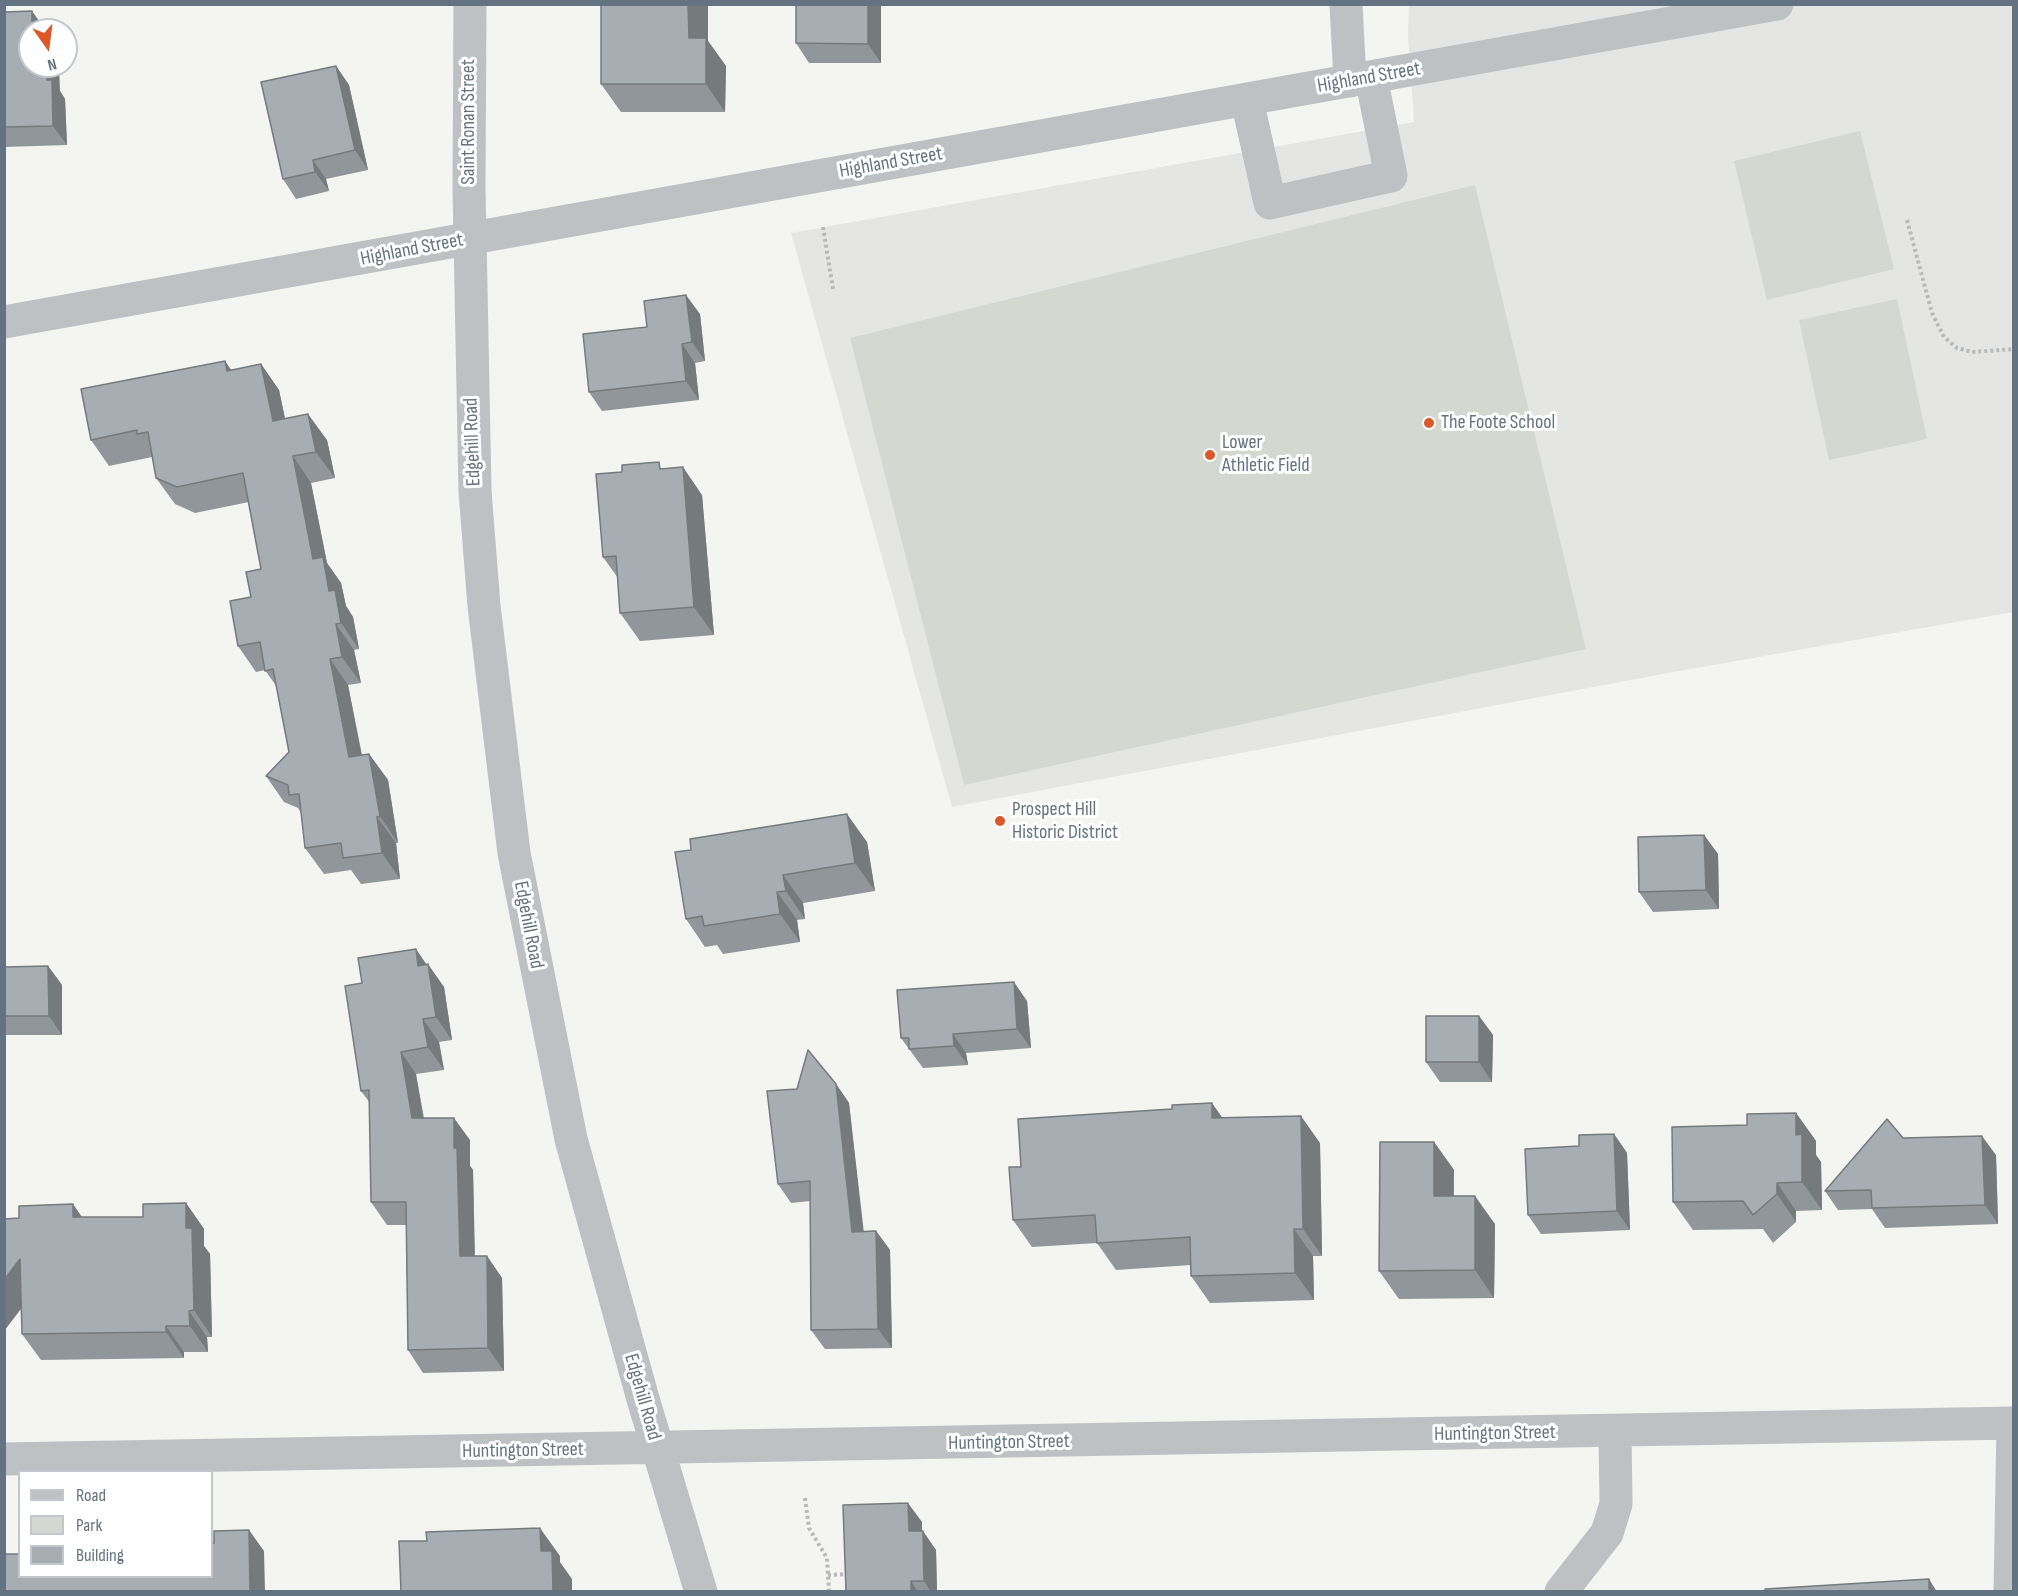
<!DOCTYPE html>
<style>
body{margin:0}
#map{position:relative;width:2018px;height:1596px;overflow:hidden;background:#f4f4f0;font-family:"Sofia Sans Condensed",sans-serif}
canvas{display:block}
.frame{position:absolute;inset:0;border:6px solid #647381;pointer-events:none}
.legend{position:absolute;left:18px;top:1470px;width:195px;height:108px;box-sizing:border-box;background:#fff;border:2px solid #c1c7cd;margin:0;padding:8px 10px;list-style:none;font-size:18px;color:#647381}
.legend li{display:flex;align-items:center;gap:12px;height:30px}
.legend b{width:30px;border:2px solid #c1c7cd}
.north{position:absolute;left:18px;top:18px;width:60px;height:60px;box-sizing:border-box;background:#fff;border:2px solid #c1c7cd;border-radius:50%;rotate:166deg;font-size:16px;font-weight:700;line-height:24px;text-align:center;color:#647381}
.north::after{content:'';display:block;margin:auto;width:21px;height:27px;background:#df5726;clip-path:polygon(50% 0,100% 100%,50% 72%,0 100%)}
</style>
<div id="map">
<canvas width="2018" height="1596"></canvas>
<div class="frame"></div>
<ul class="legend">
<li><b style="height:8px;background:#bdc1c4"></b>Road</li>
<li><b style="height:16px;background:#d3d9d0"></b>Park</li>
<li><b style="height:16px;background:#a7aeb3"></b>Building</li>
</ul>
<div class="north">N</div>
</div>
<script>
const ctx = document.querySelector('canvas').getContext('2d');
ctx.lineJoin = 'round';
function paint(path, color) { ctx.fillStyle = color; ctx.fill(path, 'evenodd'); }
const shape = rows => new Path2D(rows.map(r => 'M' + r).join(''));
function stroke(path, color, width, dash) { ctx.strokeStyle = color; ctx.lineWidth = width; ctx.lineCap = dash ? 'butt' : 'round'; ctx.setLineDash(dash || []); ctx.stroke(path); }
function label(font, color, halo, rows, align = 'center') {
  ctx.font = font + ' "Sofia Sans Condensed",sans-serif'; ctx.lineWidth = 6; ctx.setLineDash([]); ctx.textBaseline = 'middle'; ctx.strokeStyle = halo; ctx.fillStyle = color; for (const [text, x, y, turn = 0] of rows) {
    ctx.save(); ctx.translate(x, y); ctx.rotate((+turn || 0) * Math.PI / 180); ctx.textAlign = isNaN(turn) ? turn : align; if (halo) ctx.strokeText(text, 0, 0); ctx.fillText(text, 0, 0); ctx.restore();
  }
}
paint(shape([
 [1409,5,2013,5,2013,612,1668,673,952,807,791,233,1414,122,1408,35]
]), '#e5e6e4');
paint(shape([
 [1860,131,1894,269,1767,300,1734,161],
 [1475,185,1586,649,964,785,850,338],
 [1897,299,1927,439,1829,460,1799,320]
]), '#d3d9d0');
stroke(shape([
 [1907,220,1932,313,1944,337,1957,348,1972,352,2014,349],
 [823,227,833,289],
 [805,1498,809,1528,827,1558,829,1592],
 [828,1575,848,1574]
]), '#b7babc', 4, [3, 3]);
stroke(shape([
 [470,4,469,187,475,491,484,606,514,853,571,1139,643,1399,701,1592],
 [1346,4,1350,81],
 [1247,100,1270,203,1391,176,1371,77],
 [4,322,1777,4],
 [4,1459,2014,1423],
 [1561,1592,1607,1533,1616,1504,1615,1431],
 [2010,1592,2013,1423]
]), '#bdc1c4', 33);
paint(shape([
 [881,4,881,63,809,63,796,43],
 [4,12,40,21,43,26,60,91,65,99,67,145,4,147],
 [708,41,726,66,725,112,621,112,601,84],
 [336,66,349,85,368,170,326,179,329,191,296,199,283,179],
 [700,314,705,361,695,363,699,400,602,411,589,392,647,327],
 [261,364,279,390,285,419,327,440,335,478,311,483,327,563,341,583,346,606,353,617,359,649,354,650,361,683,348,685,362,755,369,754,388,780,398,843,396,843,400,879,361,884,351,870,324,874,305,848,301,813,298,808,284,802,266,776,289,752,277,687,265,670,256,672,238,646,251,597,261,569,249,502,195,513,175,504,156,478,152,457,109,466,91,440,232,370],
 [702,495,714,635,640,641,620,613,618,578,603,557],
 [1704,835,1718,854,1719,909,1653,912,1639,892],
 [867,842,875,891,803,903,805,919,797,920,800,942,723,954,717,945,705,947,686,919,675,852],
 [427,965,444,987,452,1040,439,1042,444,1070,416,1074,424,1118,470,1140,470,1166,473,1170,475,1256,487,1256,502,1278,504,1371,423,1373,408,1350,406,1225,387,1225,371,1202,370,1103,361,1091,362,983],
 [48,966,62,985,62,1035,4,1035,4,967],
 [1027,1001,1031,1048,966,1053,968,1065,923,1068,901,1038],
 [1479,1016,1493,1035,1492,1082,1440,1082,1426,1062],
 [836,1084,849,1103,863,1232,876,1231,890,1250,892,1348,825,1349,811,1330,810,1201,791,1203,778,1184],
 [1172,1109,1222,1118,1320,1143,1322,1256,1313,1256,1314,1300,1210,1303,1191,1276,1191,1265,1116,1270,1097,1243,1032,1247,1013,1220,1021,1167],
 [1796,1113,1816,1141,1816,1155,1821,1162,1822,1210,1796,1211,1796,1222,1773,1243,1763,1229,1693,1230,1673,1202,1747,1125],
 [1614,1134,1627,1153,1630,1230,1541,1234,1528,1215],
 [1903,1138,1996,1155,1998,1224,1885,1228,1872,1209,1838,1210,1825,1191],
 [1434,1142,1454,1170,1454,1196,1495,1224,1494,1298,1399,1299,1379,1271],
 [186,1203,204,1229,204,1246,210,1254,212,1337,207,1337,208,1352,184,1352,184,1358,41,1360,22,1334,22,1308,4,1331,4,1219,143,1217],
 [922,1522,922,1531,936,1550,937,1592,846,1592]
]), '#90969a');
paint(shape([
 [688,4,708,4,708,41,726,66,725,112,706,84,689,38],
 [868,4,881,4,881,63,868,44],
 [32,11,45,29,45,26,48,30,38,30,32,21],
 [46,66,59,66,60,91,65,99,67,145,53,126,47,80],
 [336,66,349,85,368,170,355,150],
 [313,160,326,179,329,191,315,172],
 [686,295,700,314,705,361,692,342],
 [682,344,695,363,699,400,686,381],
 [225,361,243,387,227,371],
 [261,364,279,390,291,447,273,421],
 [308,414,327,440,335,478,316,452],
 [293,456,311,483,327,563,341,583,346,606,353,617,359,649,341,623,313,559],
 [683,467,702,495,714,635,694,607],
 [336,624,354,650,361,683,342,657],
 [330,659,348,685,367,783,349,757],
 [369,754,388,780,398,843,380,816],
 [847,814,867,842,875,891,855,863],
 [377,817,396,843,400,879,382,853],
 [1704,835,1718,854,1719,909,1706,890],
 [783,875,803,903,805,919,786,891],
 [777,892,797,920,800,942,780,914],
 [416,949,429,968,428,964,444,987,452,1040,436,1017,418,966],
 [48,966,62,985,62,1035,49,1016],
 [1014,982,1027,1001,1031,1048,1017,1029],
 [1479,1016,1493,1035,1492,1082,1479,1062],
 [423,1019,439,1042,444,1070,428,1047],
 [953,1034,966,1053,968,1065,954,1046],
 [401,1052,416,1074,427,1141,412,1118],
 [836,1084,849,1103,866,1251,852,1232],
 [1212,1103,1231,1130,1212,1118],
 [1796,1113,1816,1141,1816,1155,1821,1162,1822,1210,1802,1182,1796,1135],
 [1301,1116,1320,1143,1322,1256,1303,1229],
 [454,1118,470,1140,470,1166,473,1170,475,1279,460,1256,454,1148],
 [1614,1134,1627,1153,1630,1230,1617,1211],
 [1982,1136,1996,1155,1998,1224,1985,1205],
 [1434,1142,1454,1170,1453,1224,1434,1196],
 [1777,1183,1796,1211,1796,1222,1777,1194],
 [1475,1196,1495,1224,1494,1298,1475,1270],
 [186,1203,204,1229,204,1246,210,1254,212,1337,194,1310,186,1228],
 [73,1204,91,1230,73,1217],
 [1294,1229,1313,1256,1314,1300,1295,1273],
 [876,1231,890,1250,892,1348,878,1329],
 [487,1256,502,1278,504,1371,488,1348],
 [20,1259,38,1285,4,1331,4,1280],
 [189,1311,207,1337,208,1352,190,1326],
 [166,1326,184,1352,184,1358,166,1332],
 [908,1503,922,1522,922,1550,909,1531],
 [540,1528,560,1556,560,1562,572,1579,572,1592,553,1592,541,1551],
 [249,1530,264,1551,265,1592,250,1592],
 [923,1531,936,1550,937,1592,931,1592,924,1581],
 [1929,1579,1937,1592,1929,1592],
 [911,1581,918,1592,911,1592]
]), '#757a7d');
const building = shape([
 [601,4,688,4,689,38,706,38,706,84,601,84,601,4],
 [796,4,868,4,868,44,796,43,796,4],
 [32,11,32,21,40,21,40,26,45,26,45,30,30,30,30,66,46,66,47,80,52,80,53,126,4,127,4,12,32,11],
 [336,66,355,150,313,160,315,172,283,179,261,82,336,66],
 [686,295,692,342,682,344,686,381,589,392,583,334,647,327,644,301,686,295],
 [225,361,227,371,261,364,273,421,308,414,316,452,293,456,313,559,323,557,329,591,335,590,341,623,336,624,342,657,330,659,349,757,369,754,380,816,377,817,382,853,343,858,341,843,305,848,299,794,289,795,288,785,266,776,289,752,273,669,265,671,260,642,238,646,230,601,251,597,246,572,261,569,243,473,177,487,156,478,148,432,137,434,137,430,91,440,81,389,225,361],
 [659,462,660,469,683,467,694,607,620,613,616,556,603,557,596,474,622,472,622,465,659,462],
 [847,814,855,863,783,875,786,891,777,892,780,914,704,926,702,916,686,919,675,852,691,850,690,839,847,814],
 [1704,835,1706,890,1639,892,1638,837,1704,835],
 [416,949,418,966,428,964,436,1017,423,1019,428,1047,401,1052,412,1118,454,1118,454,1148,457,1148,460,1256,487,1256,488,1348,408,1350,406,1202,371,1202,369,1090,361,1091,345,986,362,983,358,958,416,949],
 [48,966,49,1016,4,1016,4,967,48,966],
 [1014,982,1017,1029,953,1034,954,1046,909,1049,909,1038,901,1038,897,990,1014,982],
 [1426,1016,1479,1016,1479,1062,1426,1062,1426,1016],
 [808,1050,836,1084,852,1232,876,1231,878,1329,811,1330,810,1181,778,1184,767,1091,797,1089,808,1050],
 [1212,1103,1212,1118,1301,1116,1303,1229,1294,1229,1295,1273,1191,1276,1190,1237,1097,1243,1095,1215,1013,1220,1009,1167,1021,1167,1018,1119,1172,1109,1172,1105,1212,1103],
 [1796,1113,1796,1135,1802,1134,1802,1182,1777,1183,1777,1194,1753,1215,1743,1201,1673,1202,1672,1127,1747,1125,1747,1114,1796,1113],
 [1887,1119,1903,1138,1982,1136,1985,1205,1872,1208,1871,1190,1825,1191,1887,1119],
 [1614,1134,1617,1211,1528,1215,1525,1149,1579,1146,1579,1135,1614,1134],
 [1380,1142,1434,1142,1434,1196,1475,1196,1475,1270,1379,1271,1380,1142],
 [186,1203,186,1228,192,1228,194,1310,189,1311,190,1326,166,1326,166,1332,22,1334,20,1259,4,1280,4,1219,19,1218,19,1206,73,1204,73,1217,143,1217,143,1204,186,1203],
 [908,1503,909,1531,923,1531,924,1581,911,1581,911,1592,846,1592,843,1505,908,1503],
 [540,1528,541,1551,552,1551,553,1592,401,1592,399,1541,427,1541,426,1532,540,1528],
 [249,1530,250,1592,4,1592,4,1554,20,1554,20,1576,212,1576,212,1543,214,1543,214,1531,249,1530],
 [1929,1579,1929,1592,1765,1592,1765,1589,1929,1579]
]);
paint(building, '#a7aeb3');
stroke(building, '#757a7d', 1.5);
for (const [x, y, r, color] of [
 [1429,423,6,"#df5726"],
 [1210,455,6,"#df5726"],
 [1000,821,6,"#df5726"]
]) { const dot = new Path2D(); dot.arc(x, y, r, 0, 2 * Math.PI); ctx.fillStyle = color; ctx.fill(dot); stroke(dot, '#fff', 2); }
label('20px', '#647381', '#fff', [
 ["Highland Street",1369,78,-10],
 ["Saint Ronan Street",469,122,-90],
 ["Highland Street",891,163,-10],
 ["Highland Street",412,250,-11],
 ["Edgehill Road",473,442,-92],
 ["Edgehill Road",528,925,79],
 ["Edgehill Road",642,1397,74],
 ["Huntington Street",1495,1434,-1],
 ["Huntington Street",1009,1443,-1],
 ["Huntington Street",523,1451,-1]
]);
label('20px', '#647381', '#fff', [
 ["The Foote School",1441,423],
 ["Lower",1222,443],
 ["Athletic Field",1222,466],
 ["Prospect Hill",1012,810],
 ["Historic District",1012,833]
], 'left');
</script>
